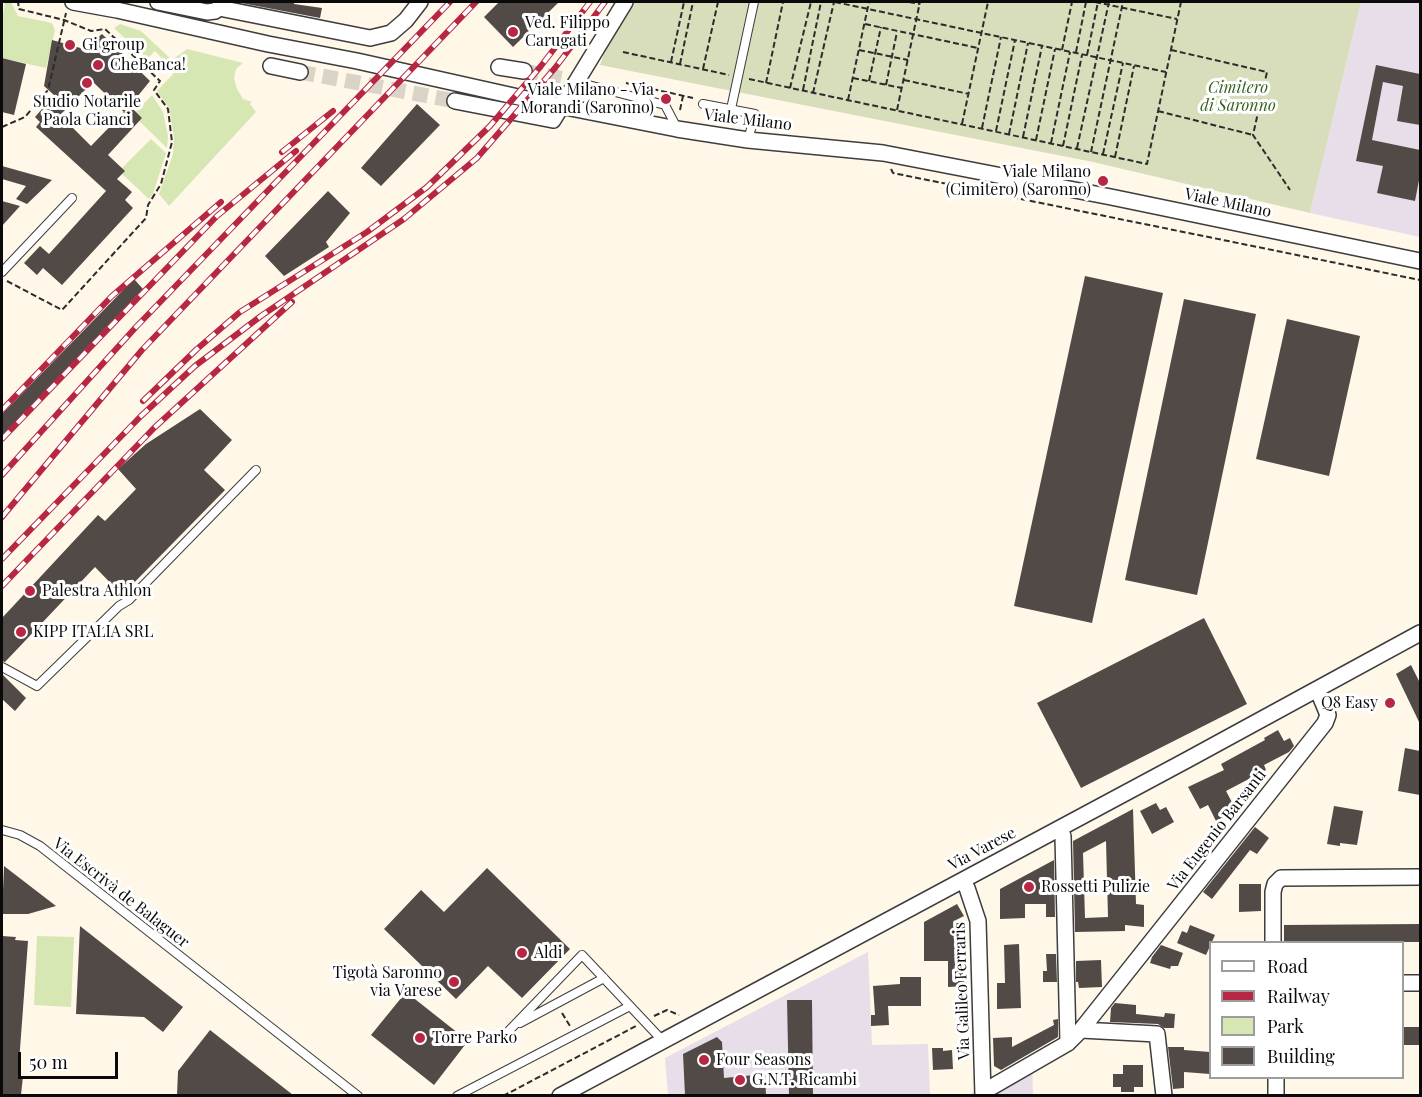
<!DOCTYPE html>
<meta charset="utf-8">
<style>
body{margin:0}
#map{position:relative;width:1422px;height:1097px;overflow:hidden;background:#fff7e8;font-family:"Playfair Display",serif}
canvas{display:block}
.frame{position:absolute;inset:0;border:3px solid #0a0a0a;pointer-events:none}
.legend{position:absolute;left:1209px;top:941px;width:195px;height:138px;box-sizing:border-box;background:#fff;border:2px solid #9d9d9d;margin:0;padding:8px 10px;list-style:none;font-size:18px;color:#0a0a0a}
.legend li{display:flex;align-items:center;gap:12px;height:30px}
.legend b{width:30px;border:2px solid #9d9d9d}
.scale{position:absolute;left:18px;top:1052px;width:100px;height:27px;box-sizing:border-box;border:3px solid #0a0a0a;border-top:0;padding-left:8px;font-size:18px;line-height:21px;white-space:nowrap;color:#0a0a0a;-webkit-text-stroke:4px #fff;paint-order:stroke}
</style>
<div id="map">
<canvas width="1422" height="1097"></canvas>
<div class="frame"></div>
<ul class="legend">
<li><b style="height:8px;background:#fff"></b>Road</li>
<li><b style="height:8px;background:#b72642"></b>Railway</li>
<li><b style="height:16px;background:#d6e7b3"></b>Park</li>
<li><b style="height:16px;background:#524a47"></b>Building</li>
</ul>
<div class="scale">50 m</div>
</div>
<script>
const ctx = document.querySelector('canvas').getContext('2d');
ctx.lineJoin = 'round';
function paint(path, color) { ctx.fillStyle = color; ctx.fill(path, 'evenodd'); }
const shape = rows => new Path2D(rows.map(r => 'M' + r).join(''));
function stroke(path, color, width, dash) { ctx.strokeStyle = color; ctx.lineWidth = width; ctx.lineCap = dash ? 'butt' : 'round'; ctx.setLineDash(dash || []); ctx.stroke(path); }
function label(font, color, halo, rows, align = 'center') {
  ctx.font = font + ' "Playfair Display",serif'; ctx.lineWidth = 6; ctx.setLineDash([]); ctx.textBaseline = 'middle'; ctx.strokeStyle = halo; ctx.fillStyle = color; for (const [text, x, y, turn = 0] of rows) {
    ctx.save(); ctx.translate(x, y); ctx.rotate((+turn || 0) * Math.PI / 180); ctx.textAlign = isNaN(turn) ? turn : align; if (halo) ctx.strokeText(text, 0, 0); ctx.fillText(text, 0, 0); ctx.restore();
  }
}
paint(shape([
 [1361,2,1420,2,1420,237,1310,213],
 [868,952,872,1045,928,1044,930,1095,668,1095,665,1058],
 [1032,1058,1033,1095,969,1095]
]), '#e7deea');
paint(shape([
 [5,2,11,2,18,16,52,23,55,30,46,68,2,58,2,20],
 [120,24,141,31,172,60,187,49,243,63,236,69,234,78,237,89,243,99,252,102,250,104,256,112,169,206,159,194,173,154,174,137,169,108,157,91,175,72,155,51,147,59,114,28],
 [152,95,163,112,168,136,167,148,139,121,142,118,136,112],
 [151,139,166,153,153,194,149,199,122,174,122,168],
 [37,936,74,937,71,1007,34,1005]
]), '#d6e7b3');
paint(shape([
 [634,2,1361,2,1310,213,1093,162,600,65,605,51]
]), '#d8debb');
paint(shape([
 [236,2,294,2,294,4,322,8,320,18],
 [499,2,559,2,513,47,484,17],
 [102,34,150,81,137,97,141,100,133,109,142,118,108,155,125,171,117,179,132,192,125,200,133,208,62,285,43,268,37,275,24,263,40,246,49,254,106,191,36,127,40,122,35,117,54,95,44,86,52,40,84,49],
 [93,82,124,112,91,146,60,115],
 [2,58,26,64,14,115,2,112],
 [1376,65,1420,74,1420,125,1397,121,1403,86,1383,82,1372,140,1420,150,1420,175,1415,201,1377,193,1383,166,1356,161],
 [417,104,440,125,381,186,361,168],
 [2,166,52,180,27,204,16,199,26,186,2,179],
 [328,191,350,213,326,242,329,247,284,276,265,256],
 [2,201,20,206,2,226],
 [1085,276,1163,293,1092,623,1014,606],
 [134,279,143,289,2,436,2,414],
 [1184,299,1256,314,1197,595,1125,580],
 [1287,319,1360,336,1329,476,1256,459],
 [200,409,232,440,204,470,225,490,122,595,95,567,5,662,2,661,2,618,98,515,105,521,136,489,118,469,146,444],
 [1204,618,1247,704,1081,788,1037,703],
 [1411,665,1420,683,1420,724,1396,674],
 [2,674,26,698,15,711,2,699],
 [1278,730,1284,741,1290,738,1294,746,1289,752,1264,765,1266,770,1226,791,1235,808,1228,812,1229,814,1216,821,1208,805,1200,809,1188,787,1224,770,1221,764,1265,740,1264,738],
 [1405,748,1420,751,1420,795,1398,791],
 [1156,803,1160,810,1166,807,1174,822,1152,834,1140,811],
 [1334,806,1363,811,1357,845,1340,843,1340,846,1327,844],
 [1133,809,1136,904,1144,905,1144,927,1125,925,1125,931,1075,932,1073,841],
 [1106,841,1108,917,1085,918,1083,853],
 [1255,827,1269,838,1257,854,1250,850,1212,899,1203,892],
 [1054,860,1055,917,1046,917,1046,904,1025,904,1025,918,1000,919,1000,889],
 [4,866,56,906,28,914,2,914],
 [487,868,570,949,522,998,488,966,456,999,384,929,421,890,444,912],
 [1239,884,1261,884,1261,911,1239,912],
 [957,904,964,916,956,920,957,947,965,947,967,986,948,987,948,961,924,961,924,922],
 [1420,924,1420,942,1284,942,1284,925],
 [1190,925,1215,935,1206,955,1177,943,1182,931,1187,933],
 [80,926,183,1007,163,1032,144,1017,76,1014],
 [2,936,16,937,15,940,28,941,18,1076,23,1076,21,1095,2,1095],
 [1019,944,1021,1008,997,1009,997,983,1005,983,1004,945],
 [1161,945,1183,953,1178,966,1171,966,1170,969,1150,963,1152,957],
 [1046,954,1056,954,1057,982,1043,982,1043,971,1047,971],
 [1101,960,1102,987,1079,988,1078,982,1076,982,1076,961],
 [900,977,921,977,921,1006,888,1006,889,1025,871,1026,871,1015,875,1015,873,986,900,984],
 [406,992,468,1041,434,1085,371,1035],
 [787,1000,812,1000,813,1095,789,1095],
 [1115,1003,1136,1005,1136,1014,1164,1017,1165,1013,1175,1014,1174,1028,1164,1028,1158,1024,1110,1022,1111,1008],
 [1058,1019,1058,1037,1001,1070,994,1066,993,1038,1012,1037,1012,1047,1054,1025,1053,1020],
 [1402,1027,1420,1027,1420,1045,1402,1045],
 [210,1030,293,1095,177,1095,178,1071],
 [717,1037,722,1042,724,1078,765,1074,766,1095,685,1095,683,1054],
 [1168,1047,1184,1047,1184,1050,1210,1052,1210,1074,1184,1072,1184,1088,1173,1089],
 [932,1048,943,1048,943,1051,952,1050,953,1069,933,1070],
 [1123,1065,1143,1065,1143,1087,1134,1087,1134,1092,1121,1092,1121,1087,1113,1087,1113,1074,1123,1074]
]), '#524a47');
stroke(shape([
 [524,71,564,79],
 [300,72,455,101]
]), '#dad3c7', 15, [15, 8]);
const service = shape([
 [577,82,665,105,677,128],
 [703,104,755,114,748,140],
 [731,109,754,2],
 [2,272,72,198],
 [2,667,37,686,119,606,129,600,256,470],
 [2,830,20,835,40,846,358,1096],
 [520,1023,604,978],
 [499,1041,582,955,662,1040],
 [457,1096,630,1006]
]);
const minor = shape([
 [73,2,117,10,268,44,357,61,545,103,677,129,748,140,883,153,1111,197,1420,261],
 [158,2,207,12,215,11,219,8,221,2],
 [219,8,370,38,391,33,406,20,420,2],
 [271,66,300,72],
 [499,67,524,71],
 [455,101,553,120,625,2],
 [1063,836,1068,1043],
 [967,888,978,921,983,1096],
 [1273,942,1273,892,1275,884,1281,878,1420,877],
 [1402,983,1420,983],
 [1081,1030,1157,1034,1164,1096],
 [1276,1078,1276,1096],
 [983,1092,1068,1043,1081,1030,1325,723,1328,715,1321,698],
 [560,1096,1187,760,1420,633]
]);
stroke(service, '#3d3d3d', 10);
stroke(minor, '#3d3d3d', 18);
stroke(shape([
 [835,2,1166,72],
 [909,2,920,4],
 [1095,2,1177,19],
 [865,24,978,48],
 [859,50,908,60],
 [1062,50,1072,2],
 [1171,50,1267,72,1253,135,1290,190],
 [623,52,729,75],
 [1076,52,1086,2],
 [1087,55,1098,2],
 [671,62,684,2],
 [680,64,693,2],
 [703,69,718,2],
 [853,78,902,88],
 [749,79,1147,164,1181,2],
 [904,80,969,94],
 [869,81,881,27],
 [626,83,693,98],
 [766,83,783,2],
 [886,85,897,32],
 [790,88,811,2],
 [803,90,821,2],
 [813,93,834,2],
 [848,100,869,2],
 [680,110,683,96],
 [897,110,920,2],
 [1158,111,1253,135],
 [962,124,988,2],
 [2,127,25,117,48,90,66,13],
 [982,128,1001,37],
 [996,131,1015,40],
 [1009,134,1028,43],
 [1023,137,1042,46],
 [1036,140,1055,49],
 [1051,143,1070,52],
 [1063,146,1082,55],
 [1077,148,1109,2],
 [1091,152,1123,2],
 [1103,154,1123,63],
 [1115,157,1134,66],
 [891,169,893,173,1420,280],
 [7,281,62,310,146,218,148,205,161,184,172,142,168,109,154,90,160,81,105,29,91,31,64,20,19,9,18,2],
 [562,1013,570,1026],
 [654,1016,667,1010,679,1015],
 [503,1096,636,1026]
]), '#2c2c2c', 2, [6, 3]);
stroke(service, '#fff', 8);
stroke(minor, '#fff', 15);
const rail = shape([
 [282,152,333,111],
 [143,401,197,349,240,312,367,232,427,187,490,126,541,66,590,2],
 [2,410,112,296,221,202],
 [2,439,217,216,296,151],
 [2,475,136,327,450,2],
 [2,517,142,350,476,2],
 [2,559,141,416,195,366,261,316,404,219,477,158,555,68,605,2],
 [2,586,154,428,292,302]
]);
stroke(rail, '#b72642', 6);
stroke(rail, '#fff', 4, [11]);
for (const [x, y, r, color] of [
 [513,32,6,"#b72642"],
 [70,45,6,"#b72642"],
 [98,65,6,"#b72642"],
 [87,83,6,"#b72642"],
 [666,99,6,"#b72642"],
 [1103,181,6,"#b72642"],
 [30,591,6,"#b72642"],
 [21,632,6,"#b72642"],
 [1390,703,6,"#b72642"],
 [1029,887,6,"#b72642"],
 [522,953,6,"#b72642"],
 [454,982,6,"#b72642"],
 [420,1038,6,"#b72642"],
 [704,1060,6,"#b72642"],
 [740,1080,6,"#b72642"]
]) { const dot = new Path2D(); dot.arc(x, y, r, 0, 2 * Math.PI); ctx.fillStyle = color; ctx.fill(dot); stroke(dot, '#fff', 2); }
label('16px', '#0a0a0a', '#fff', [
 ["Ved. Filippo",525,23],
 ["Carugati",525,41],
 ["Gi group",82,45],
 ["CheBanca!",110,65],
 ["Viale Milano - Via",654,90,"right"],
 ["Morandi (Saronno)",654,108,"right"],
 ["Studio Notarile",87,102,"center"],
 ["Paola Cianci",87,120,"center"],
 ["Viale Milano",1091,172,"right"],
 ["(Cimitero) (Saronno)",1091,190,"right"],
 ["Palestra Athlon",42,591],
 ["KIPP ITALIA SRL",33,632],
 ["Q8 Easy",1378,703,"right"],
 ["Rossetti Pulizie",1041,887],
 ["Aldi",534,953],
 ["Tigotà Saronno",442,973,"right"],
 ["via Varese",442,991,"right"],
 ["Torre Parko",432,1038],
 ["Four Seasons",716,1060],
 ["G.N.T. Ricambi",752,1080]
], 'left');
label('italic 16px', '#34601d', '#fff', [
 ["Cimitero",1238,88],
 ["di Saronno",1238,106]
]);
label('16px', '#0a0a0a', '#fff', [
 ["Viale Milano",748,120,7],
 ["Viale Milano",1228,203,12],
 ["Via Eugenio Barsanti",1217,830,-52],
 ["Via Varese",982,849,-28],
 ["Via Escrivà de Balaguer",121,893,38],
 ["Via Galileo Ferraris",962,991,-92]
]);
</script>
